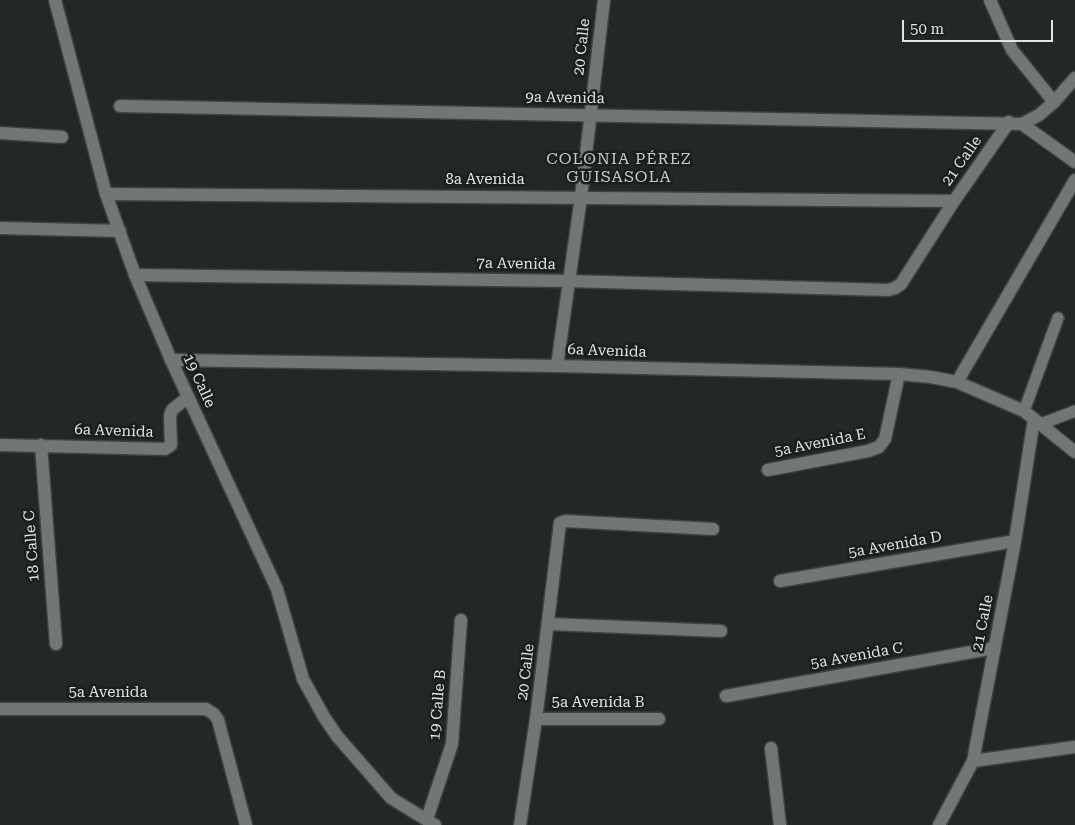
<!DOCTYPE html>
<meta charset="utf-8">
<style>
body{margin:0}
#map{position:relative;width:1075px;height:825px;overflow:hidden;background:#232824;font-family:"Roboto Serif",serif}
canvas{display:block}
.scale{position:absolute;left:902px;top:20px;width:151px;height:22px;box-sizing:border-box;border:2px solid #e1e5e2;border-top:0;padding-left:6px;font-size:15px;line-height:18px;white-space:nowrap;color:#e1e5e2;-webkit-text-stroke:4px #191f1a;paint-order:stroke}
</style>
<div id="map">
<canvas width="1075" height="825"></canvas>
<div class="scale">50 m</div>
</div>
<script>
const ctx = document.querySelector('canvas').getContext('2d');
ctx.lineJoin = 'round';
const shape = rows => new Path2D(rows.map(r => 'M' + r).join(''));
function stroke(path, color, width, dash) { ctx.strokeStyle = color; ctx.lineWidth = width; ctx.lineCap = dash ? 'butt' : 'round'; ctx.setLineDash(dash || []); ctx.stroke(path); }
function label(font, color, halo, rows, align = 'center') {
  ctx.font = font + ' "Roboto Serif",serif'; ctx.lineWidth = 5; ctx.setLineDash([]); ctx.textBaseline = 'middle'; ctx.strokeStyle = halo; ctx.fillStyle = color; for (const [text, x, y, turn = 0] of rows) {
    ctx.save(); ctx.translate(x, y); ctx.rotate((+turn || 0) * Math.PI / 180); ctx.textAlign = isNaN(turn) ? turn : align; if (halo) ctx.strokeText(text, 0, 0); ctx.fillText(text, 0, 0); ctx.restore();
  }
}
const service = shape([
 [1024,411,1058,318],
 [1041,424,1075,411]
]);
const pedestrian = shape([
 [895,288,901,284,954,201,1009,122]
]);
const minor = shape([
 [990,0,1012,50,1054,102],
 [120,106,1022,124,1039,115,1054,102,1075,78],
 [1022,124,1075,162],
 [0,133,62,137],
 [106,194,954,201],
 [0,228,120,231],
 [135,275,568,281,888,290,895,288],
 [171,360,557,366,899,374,931,377,957,382,1024,411,1075,452],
 [557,366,581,197,604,0],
 [957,382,1075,180],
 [0,445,165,449,171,445,170,416,172,410,188,397],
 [41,445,56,644],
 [768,470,868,451,879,447,885,439,899,374],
 [780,581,1015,541],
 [549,624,721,631],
 [726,696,994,648],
 [0,709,206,709,214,714,218,720,246,825],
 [536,719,659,719],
 [771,748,780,825],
 [973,761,1075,747],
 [427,819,452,744,461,620],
 [520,825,536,719,560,523,565,521,713,529]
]);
const tertiary = shape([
 [55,0,106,194,135,275,171,360,277,589,303,679,324,717,337,736,391,798,435,825],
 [939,825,973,761,1015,541,1034,419]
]);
stroke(service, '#3f4440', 14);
stroke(pedestrian, '#3f4440', 15);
stroke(minor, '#3f4440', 15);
stroke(tertiary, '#3f4440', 15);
stroke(service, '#717873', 11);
stroke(pedestrian, '#717873', 12);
stroke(minor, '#717873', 12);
stroke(tertiary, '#717873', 12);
label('15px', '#e1e5e2', '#191f1a', [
 ["20 Calle",582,47,-84],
 ["9a Avenida",565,98,1],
 ["21 Calle",962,161,-55],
 ["8a Avenida",485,180],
 ["7a Avenida",516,264,1],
 ["6a Avenida",607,351,2],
 ["19 Calle",199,381,65],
 ["6a Avenida",114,431,2],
 ["5a Avenida E",820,443,-11],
 ["5a Avenida D",895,545,-10],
 ["18 Calle C",32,546,-94],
 ["21 Calle",983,623,-79],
 ["5a Avenida C",857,656,-10],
 ["20 Calle",526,672,-83],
 ["5a Avenida",108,693],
 ["5a Avenida B",598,703],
 ["19 Calle B",438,705,-85]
]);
ctx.letterSpacing = '1px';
label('16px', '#c4cbc6', '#191f1a', [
 ["COLONIA PÉREZ",619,159],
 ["GUISASOLA",619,177]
]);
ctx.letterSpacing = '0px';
</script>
